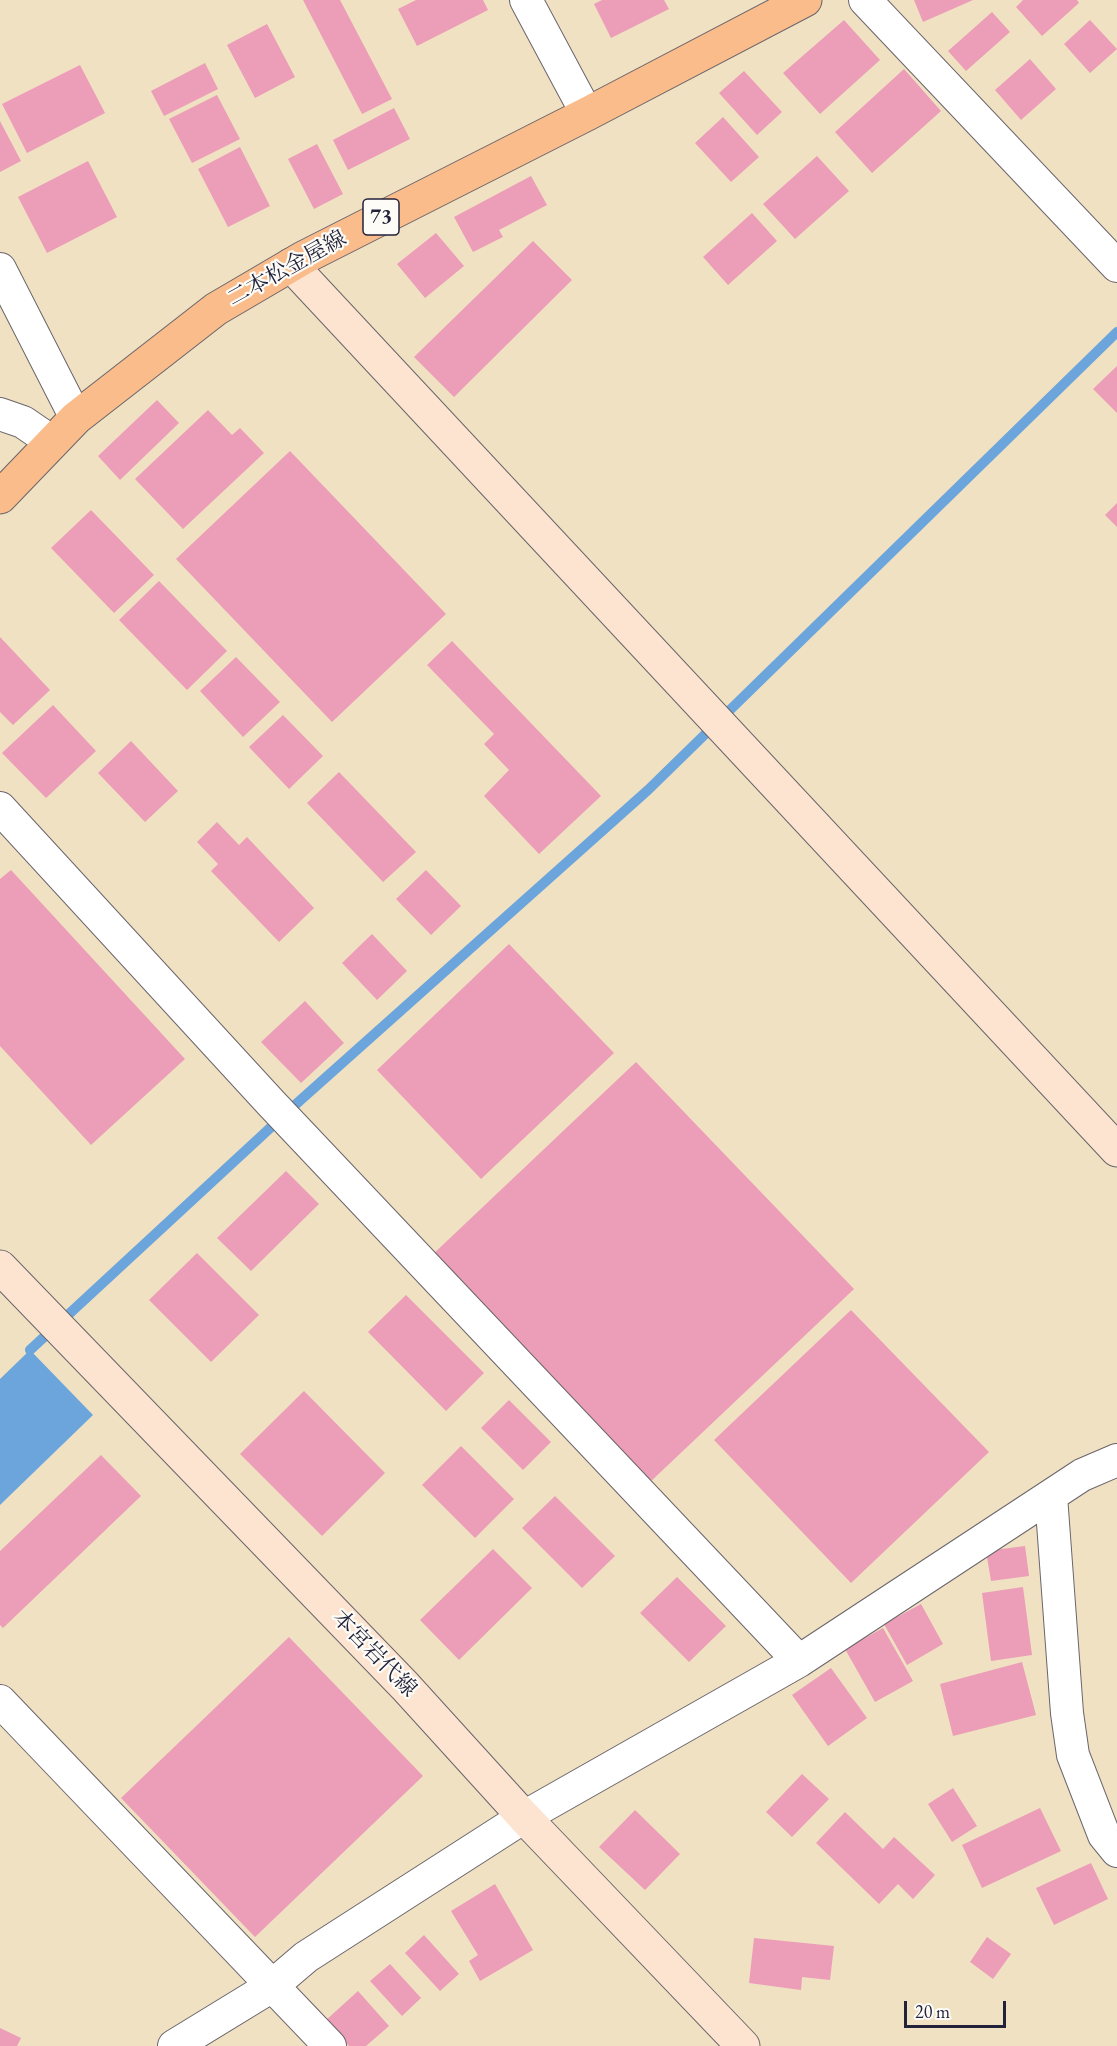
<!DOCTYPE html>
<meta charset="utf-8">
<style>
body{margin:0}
#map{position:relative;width:1117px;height:2046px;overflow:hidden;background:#f0e1c3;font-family:"EB Garamond",serif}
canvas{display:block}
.scale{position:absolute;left:904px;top:2001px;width:102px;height:27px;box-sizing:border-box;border:3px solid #22223b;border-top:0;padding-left:8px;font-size:18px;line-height:21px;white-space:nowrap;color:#22223b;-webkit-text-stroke:4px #fdfcf7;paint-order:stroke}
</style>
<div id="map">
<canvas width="1117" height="2046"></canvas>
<div class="scale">20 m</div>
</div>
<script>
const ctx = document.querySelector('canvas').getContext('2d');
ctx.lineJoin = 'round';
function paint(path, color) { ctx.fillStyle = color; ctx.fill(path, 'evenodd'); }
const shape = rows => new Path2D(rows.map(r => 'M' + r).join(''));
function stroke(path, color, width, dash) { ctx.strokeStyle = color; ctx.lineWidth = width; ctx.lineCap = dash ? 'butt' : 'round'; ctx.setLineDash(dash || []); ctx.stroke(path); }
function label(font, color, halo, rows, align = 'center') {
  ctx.font = font + ' "EB Garamond","Noto Serif JP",serif'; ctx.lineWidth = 4.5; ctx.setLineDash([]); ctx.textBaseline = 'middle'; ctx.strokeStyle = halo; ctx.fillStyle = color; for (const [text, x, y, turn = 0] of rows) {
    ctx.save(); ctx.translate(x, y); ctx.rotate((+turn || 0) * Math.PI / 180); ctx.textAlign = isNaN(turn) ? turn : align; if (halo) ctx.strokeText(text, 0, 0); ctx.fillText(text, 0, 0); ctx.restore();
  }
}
paint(shape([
 [30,1350,93,1415,0,1505,0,1379]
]), '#6ba5db');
stroke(shape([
 [30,1350,295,1105,648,790,1117,332]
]), '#6ba5db', 10);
paint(shape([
 [303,0,340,0,392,99,362,114],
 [416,0,483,0,488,10,417,46,398,9],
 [602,0,664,0,669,9,611,38,594,4],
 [914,0,973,0,923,22],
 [1023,0,1077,0,1079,3,1042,36,1016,7],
 [992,12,1010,32,966,71,948,51],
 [844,20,880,60,820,114,783,73],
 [1090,20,1117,49,1090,73,1064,44],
 [267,24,295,77,255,98,227,45],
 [1030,59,1056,89,1021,120,995,90],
 [205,63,218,89,164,116,151,91],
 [80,65,105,113,27,153,2,104],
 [904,69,941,111,872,173,835,132],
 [744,71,782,112,757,135,719,93],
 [217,95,240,139,192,163,169,119],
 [394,108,410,139,348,170,333,140],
 [723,117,759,157,731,182,695,143],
 [0,121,21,161,0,172],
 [317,144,343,194,314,209,288,159],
 [240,147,270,206,228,227,198,169],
 [817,156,849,191,795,239,763,204],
 [88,161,117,217,47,253,18,197],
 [531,176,547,205,499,230,503,237,473,252,454,217],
 [752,213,777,241,728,285,703,257],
 [436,233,464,266,425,298,397,264],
 [533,241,572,280,454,397,414,357],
 [1117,366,1117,413,1093,389],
 [157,400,179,423,120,480,98,456],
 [208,410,232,435,240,428,264,453,183,529,135,479],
 [290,451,446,614,332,722,176,559],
 [1117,503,1117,527,1105,515],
 [91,510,154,575,114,613,51,548],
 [159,581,227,651,187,690,119,620],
 [0,637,50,690,13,725,0,712],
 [452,641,601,796,539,854,484,796,509,770,484,744,494,734,427,665],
 [236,657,280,702,243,737,200,691],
 [53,705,96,751,46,798,2,753],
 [283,715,323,756,289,789,249,747],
 [131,741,178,791,145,822,98,773],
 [339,772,416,852,383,882,307,803],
 [217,822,239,845,247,837,314,908,279,942,211,871,218,864,197,842],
 [11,870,185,1059,91,1145,0,1046,0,879],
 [426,870,461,906,431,935,396,899],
 [372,934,407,971,377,1000,342,963],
 [509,944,614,1053,481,1179,377,1070],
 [305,1001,344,1043,301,1083,261,1042],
 [636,1062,854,1289,648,1484,430,1257],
 [286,1171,319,1204,251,1271,217,1238],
 [197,1253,259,1315,211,1362,149,1300],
 [406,1295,484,1373,446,1411,368,1332],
 [851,1310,989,1452,851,1583,714,1440],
 [304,1391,385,1473,322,1536,240,1454],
 [509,1400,551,1442,523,1470,481,1428],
 [461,1446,514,1499,475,1538,422,1485],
 [101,1455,141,1496,3,1628,0,1625,0,1551],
 [555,1496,615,1556,582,1588,522,1528],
 [1025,1546,1029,1576,991,1581,986,1551],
 [493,1549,532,1588,459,1660,420,1620],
 [677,1577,726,1626,689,1662,640,1613],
 [1023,1587,1032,1655,991,1661,982,1593],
 [921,1604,943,1644,907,1665,884,1624],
 [883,1628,913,1681,875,1702,845,1649],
 [289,1637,423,1776,255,1937,121,1798],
 [1022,1662,1036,1715,953,1736,940,1684],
 [831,1668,867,1718,828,1746,792,1695],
 [802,1774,829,1799,792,1837,766,1812],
 [953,1788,977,1826,952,1842,928,1804],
 [1040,1808,1061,1851,982,1888,962,1845],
 [635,1810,680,1854,645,1890,599,1847],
 [845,1812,883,1849,894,1837,935,1875,913,1899,898,1884,879,1904,816,1843],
 [1091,1863,1108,1899,1054,1925,1036,1888],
 [495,1884,533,1950,480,1981,469,1961,478,1955,451,1911],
 [424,1935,459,1974,440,1991,405,1953],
 [987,1937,1011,1954,993,1979,970,1962],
 [754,1938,834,1946,830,1980,802,1977,801,1990,749,1983],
 [390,1964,421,1998,402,2016,370,1981],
 [358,1991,389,2026,366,2046,349,2046,325,2021],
 [0,2028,21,2038,17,2046,0,2046]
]), '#ec9db7');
const street = shape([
 [526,0,587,114],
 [865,0,1117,266],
 [0,269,76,418],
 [0,414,23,422,42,435,51,444],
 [0,808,271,1103,799,1661],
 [1051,1496,1067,1713,1073,1755,1104,1835,1117,1851],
 [0,1701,330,2046],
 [174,2046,272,1986,306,1957,524,1817,799,1661,1082,1475,1117,1460]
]);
const secondary = shape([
 [291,265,1117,1150],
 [0,1267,405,1686,524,1817,743,2046]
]);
const primary = shape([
 [0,497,76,418,216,309,303,258,587,114,805,0]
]);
stroke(street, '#6a656b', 34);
stroke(secondary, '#6a656b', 35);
stroke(primary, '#6a656b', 35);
stroke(street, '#fff', 32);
stroke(secondary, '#fde4d0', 33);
stroke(primary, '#f9bc8a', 33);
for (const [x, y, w] of [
 [381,217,36]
]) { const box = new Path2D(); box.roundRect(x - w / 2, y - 18, w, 36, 4.5); ctx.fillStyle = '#fdfcf7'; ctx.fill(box); stroke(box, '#22223b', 1.5); }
label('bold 21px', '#22223b', null, [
 ["73",381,217]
]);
label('22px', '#22223b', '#fdfcf7', [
 ["二本松金屋線",287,269,-29],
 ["本宮岩代線",374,1654,46]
]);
</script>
